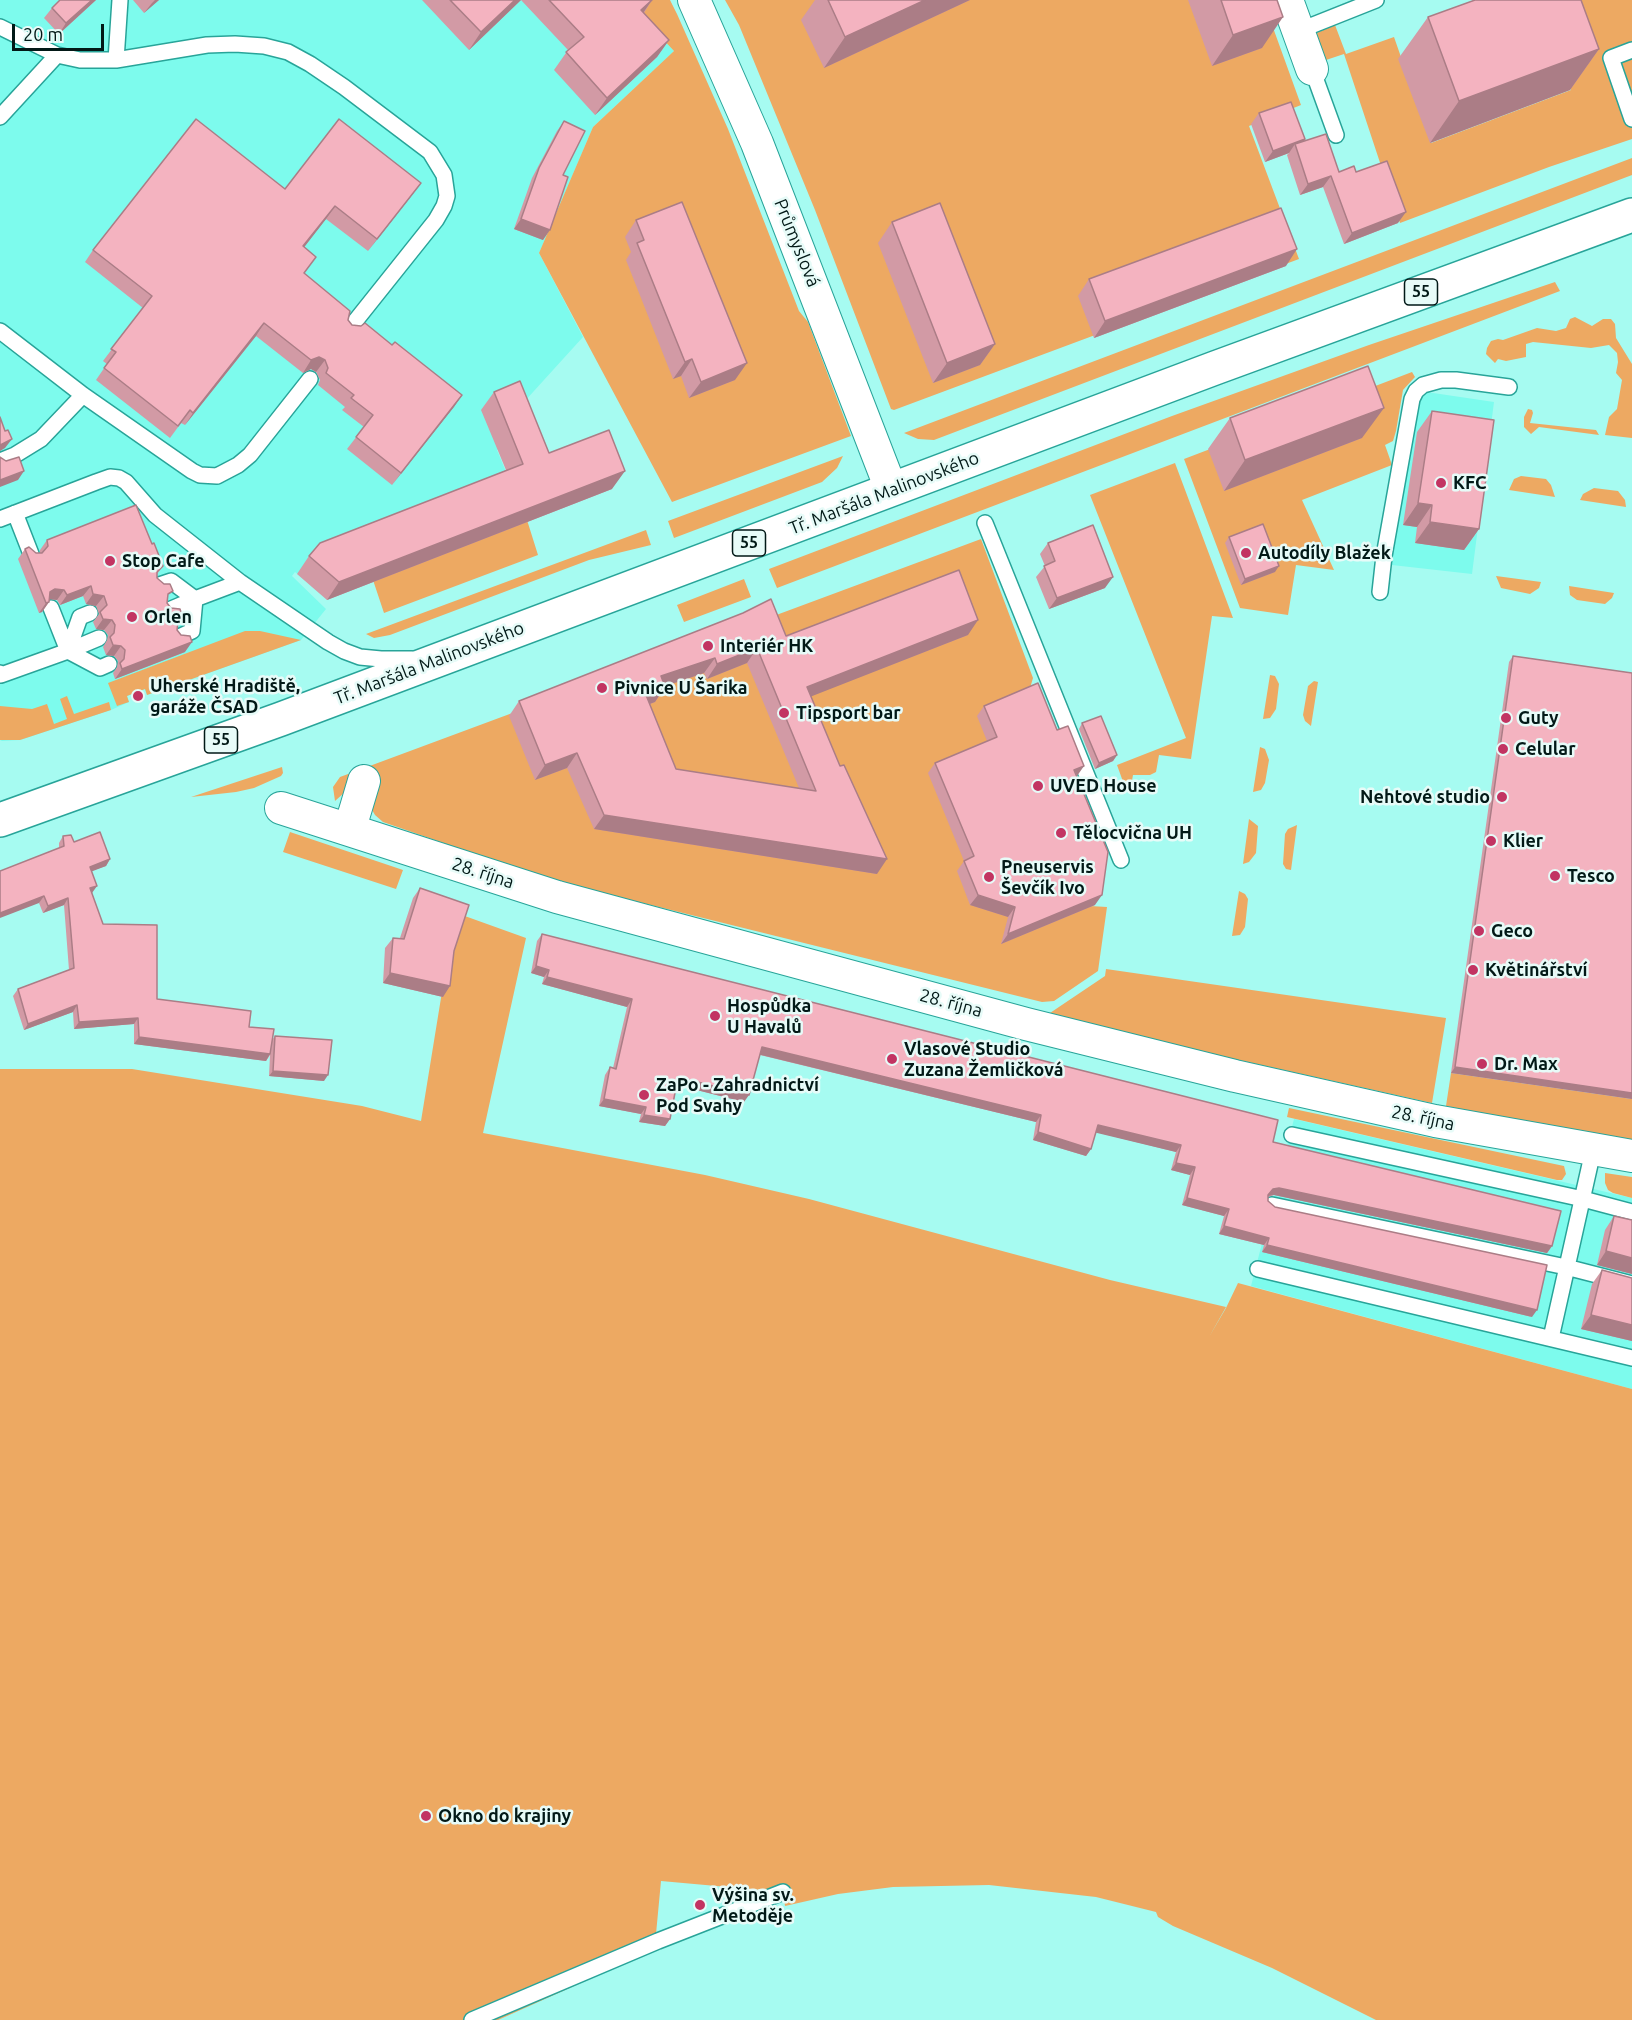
<!DOCTYPE html>
<meta charset="utf-8">
<style>
body{margin:0}
#map{position:relative;width:1632px;height:2020px;overflow:hidden;background:#a6fbf1;font-family:Ubuntu,sans-serif}
canvas{display:block}
.scale{position:absolute;left:12px;top:24px;width:92px;height:27px;box-sizing:border-box;border:3px solid #021917;border-top:0;padding-left:8px;font-size:18px;line-height:21px;white-space:nowrap;color:#021917;-webkit-text-stroke:4px #e7fbf8;paint-order:stroke}
</style>
<div id="map">
<canvas width="1632" height="2020"></canvas>
<div class="scale">20 m</div>
</div>
<script>
const ctx = document.querySelector('canvas').getContext('2d');
ctx.lineJoin = 'round';
function paint(path, color) { ctx.fillStyle = color; ctx.fill(path, 'evenodd'); }
const shape = rows => new Path2D(rows.map(r => 'M' + r).join(''));
function stroke(path, color, width, dash) { ctx.strokeStyle = color; ctx.lineWidth = width; ctx.lineCap = dash ? 'butt' : 'round'; ctx.setLineDash(dash || []); ctx.stroke(path); }
function label(font, color, halo, rows, align = 'center') {
  ctx.font = font + ' Ubuntu,sans-serif'; ctx.lineWidth = 5; ctx.setLineDash([]); ctx.textBaseline = 'middle'; ctx.strokeStyle = halo; ctx.fillStyle = color; for (const [text, x, y, turn = 0] of rows) {
    ctx.save(); ctx.translate(x, y); ctx.rotate((+turn || 0) * Math.PI / 180); ctx.textAlign = isNaN(turn) ? turn : align; if (halo) ctx.strokeText(text, 0, 0); ctx.fillText(text, 0, 0); ctx.restore();
  }
}
paint(shape([
 [0,0,626,0,674,51,593,127,539,253,583,337,514,413,523,439,497,450,509,479,326,598,295,572,292,576,326,609,301,640,147,695,145,689,127,696,129,702,111,710,20,740,2,741,0,740],
 [1413,390,1494,402,1472,574,1383,564],
 [1294,1119,1632,1198,1632,1389,1251,1286]
]), '#7dfbed');
paint(shape([
 [626,0,670,0,677,14,728,129,799,311,808,322,851,436,672,502,539,253,593,127,674,51],
 [725,0,1263,0,1301,105,1249,126,1299,259,894,410,891,409,815,210,739,25],
 [1538,0,1632,0,1632,139,1549,167,1400,223,1344,54,1320,62,1312,35,1335,25,1346,54,1394,37,1431,143,1571,90],
 [1632,158,1632,175,934,440,918,439,904,433],
 [1555,282,1560,291,777,588,769,569,1172,416,1369,345],
 [1575,317,1592,326,1603,319,1611,319,1615,324,1616,338,1632,364,1632,438,1605,435,1609,417,1617,409,1622,380,1616,373,1618,362,1617,353,1609,345,1591,348,1533,342,1526,344,1526,357,1506,361,1498,359,1495,363,1486,354,1487,348,1491,341,1498,339,1503,340,1537,328,1556,331,1566,328,1570,319],
 [1412,372,1415,377,1403,390,1396,431,1393,441,1385,445,1392,465,1302,500,1334,570,1296,565,1288,615,1240,608,1184,459],
 [1528,409,1532,410,1533,413,1530,423,1596,430,1599,435,1539,427,1531,434,1524,427,1524,417],
 [843,456,837,468,822,482,674,538,668,521],
 [1175,463,1233,618,1212,616,1191,759,1159,755,1156,772,1150,775,1133,775,1130,791,1126,790,1117,765,1186,738,1090,495],
 [1521,476,1546,479,1551,485,1555,497,1509,490,1514,479],
 [1594,488,1618,491,1625,500,1626,507,1580,500,1583,494],
 [527,520,538,555,384,613,373,580],
 [646,530,651,545,589,560,390,635,374,638,366,634],
 [981,539,1033,678,1028,695,1090,906,1107,907,1098,971,1054,1001,1042,1002,550,880,383,822,375,815,371,808,344,793,335,801,333,787,340,777],
 [1496,576,1541,582,1539,588,1530,594,1501,588],
 [744,579,751,597,684,622,677,605],
 [1569,586,1614,593,1612,598,1605,604,1577,600,1570,595],
 [245,631,260,631,301,640,147,695,145,689,127,696,129,702,117,706,108,683],
 [1270,675,1275,676,1279,684,1276,709,1270,718,1263,719],
 [1314,681,1318,682,1311,726,1305,721,1303,715,1308,686],
 [67,696,74,714,109,702,111,710,20,740,0,740,0,706,32,709,47,704,54,724,67,719,60,699],
 [1260,747,1265,749,1269,760,1265,783,1261,790,1253,792],
 [282,767,283,773,281,776,254,788,236,792,191,797],
 [1249,819,1258,826,1256,853,1249,862,1243,864],
 [1297,825,1291,870,1286,869,1283,864,1285,834,1288,829],
 [290,832,403,870,396,889,283,852],
 [1239,891,1245,894,1248,899,1245,927,1240,935,1232,936],
 [462,915,526,938,483,1133,705,1175,809,1199,1110,1280,1226,1307,1209,1337,1226,1308,1238,1283,1632,1389,1632,2020,1376,2020,1272,1968,1173,1926,1158,1917,1156,1912,1096,1897,989,1885,893,1887,838,1894,785,1906,783,1892,661,1881,656,1934,630,1961,498,2020,0,2020,0,1069,132,1069,362,1106,421,1121,447,961],
 [1106,969,1446,1018,1432,1103,1198,1051,1050,1013,1105,976],
 [1451,1073,1632,1099,1632,1140,1531,1123,1446,1106],
 [1289,1108,1564,1166,1566,1174,1562,1180,1557,1180,1287,1117],
 [1605,1173,1632,1177,1632,1198,1613,1193,1608,1190,1605,1183]
]), '#eda962');
const lane = shape([
 [0,27,57,55,80,60,116,60,207,45,235,44,264,46,288,52,310,64,344,87,430,152,444,175,447,196,444,206,436,220,349,329],
 [1298,31,1376,0],
 [1632,50,1611,58,1632,119],
 [116,60,120,0],
 [1312,69,1336,135],
 [0,117,57,55],
 [0,331,83,395,192,471,200,475,217,476,238,465,250,455,310,379],
 [0,461,15,455,41,439,83,395],
 [15,513,31,554],
 [0,519,96,482,110,477,119,478,126,482,155,515,240,582],
 [985,523,1121,860],
 [159,585,171,581,195,599,240,582,328,642,344,651,360,657,381,659,412,659],
 [1380,592,1384,556,1412,399,1416,391,1423,385,1441,380,1456,380,1509,387],
 [51,608,68,651,100,668,109,664],
 [169,610,195,599,192,631,179,637],
 [68,651,99,638],
 [0,673,1,675,68,651,80,617,90,613],
 [1292,1135,1583,1199,1632,1212],
 [1272,1205,1566,1267,1632,1284],
 [1258,1269,1632,1358],
 [1551,1338,1593,1151],
 [472,2020,658,1941,783,1892]
]);
const street = shape([
 [694,0,757,143,891,489],
 [1287,0,1312,69],
 [281,808,557,897,1026,1024,1235,1076,1435,1121,1632,1156],
 [350,828,364,781]
]);
const primary = shape([
 [0,820,281,719,1215,368,1632,215]
]);
stroke(lane, '#28a499', 18);
stroke(street, '#28a499', 34);
stroke(primary, '#28a499', 36);
stroke(lane, '#fff', 15);
stroke(street, '#fff', 32);
stroke(primary, '#fff', 33);
paint(shape([
 [60,0,96,0,59,34,44,18,52,8],
 [133,0,159,0,144,13],
 [422,0,652,0,644,13,669,40,657,57,595,115,554,70,568,50,521,0,469,50],
 [815,0,970,0,824,68,801,20],
 [1188,0,1277,0,1262,48,1212,66],
 [1428,17,1599,49,1570,90,1430,143,1398,59],
 [1259,113,1303,142,1339,172,1356,172,1398,223,1344,244,1323,187,1300,195,1287,155,1289,153,1265,162,1251,124],
 [564,121,563,175,543,240,514,229,532,178,557,131],
 [285,189,412,195,368,251,326,219,304,247,304,273,352,325,392,345,462,395,392,485,347,449,364,427,342,410,345,407,318,385,320,380,316,372,311,369,303,373,256,336,185,425,181,423,170,438,96,380,107,364,103,361,143,308,85,262,93,250],
 [636,220,735,380,689,398,681,376,673,379,626,260,631,252,625,237],
 [892,222,995,344,980,365,933,383,878,243],
 [1286,266,1094,338,1078,296,1089,279],
 [494,392,549,453,612,489,327,600,297,574,309,556,506,470,481,410],
 [1432,411,1479,529,1464,550,1415,543,1417,527,1403,525,1417,432],
 [1230,418,1362,438,1224,491,1208,449],
 [1229,537,1275,572,1241,585,1225,543],
 [47,540,152,544,163,566,157,574,157,578,168,598,167,603,178,625,177,630,185,652,115,679,113,673,117,667,118,661,114,656,106,655,103,647,107,640,108,635,104,630,96,629,93,622,99,614,96,606,86,604,83,596,60,605,57,600,49,599,49,602,42,612,39,613,18,559,25,549,36,553,40,553,40,550],
 [1048,543,1105,588,1049,609,1036,577,1045,566,1040,554],
 [968,635,811,696,877,874,594,829,567,768,535,780,509,716,519,701,786,636],
 [747,663,799,788,676,769,650,704,655,702,665,687,665,686,704,673,707,679],
 [1513,656,1632,673,1632,1099,1451,1073,1509,662],
 [984,706,1095,905,1001,944,1008,917,970,905,957,871,964,861,928,773,935,763,987,741,977,716],
 [1082,723,1117,755,1113,761,1095,769,1079,729],
 [63,836,74,842,110,859,106,866,91,871,92,893,103,924,157,999,249,1027,272,1040,275,1036,324,1081,269,1076,270,1055,266,1061,134,1044,134,1024,74,1029,73,1012,24,1030,13,996,18,989,69,970,64,905,43,913,39,903,59,848,59,843],
 [420,888,454,951,443,997,383,983,385,948,393,938,400,938,413,898],
 [542,934,1273,1142,1552,1246,1547,1253,1274,1195,1268,1197,1268,1201,1275,1207,1532,1317,1262,1252,1264,1245,1219,1234,1224,1216,1182,1205,1190,1175,1171,1170,1176,1152,1096,1132,1091,1149,1086,1156,1033,1140,1036,1122,760,1055,744,1102,677,1085,670,1119,665,1126,639,1122,641,1114,599,1106,605,1075,610,1067,613,1068,627,1007,542,984,544,977,531,973,537,941],
 [1614,1216,1632,1220,1632,1274,1597,1265,1605,1230],
 [1602,1270,1632,1278,1632,1341,1581,1329,1592,1284]
]), '#d29aa5');
paint(shape([
 [92,0,96,0,59,34,66,23],
 [155,0,159,0,144,13,152,3],
 [515,0,521,0,469,50,481,32],
 [652,0,641,16,641,10],
 [925,0,970,0,824,68,845,37],
 [1283,17,1262,48,1212,66,1233,35],
 [669,40,657,57,595,115,607,98],
 [1599,49,1570,90,1430,143,1459,101],
 [1305,139,1297,150,1295,144,1289,153,1265,162,1273,151],
 [1331,176,1323,187,1300,195,1308,184],
 [421,183,412,195,368,251,377,239],
 [335,206,326,219,295,259,303,246],
 [1406,212,1398,223,1344,244,1352,233],
 [521,219,550,230,543,240,514,229],
 [1297,249,1286,266,1094,338,1105,321],
 [264,323,256,336,185,425,193,413],
 [995,344,980,365,933,383,947,363],
 [319,357,325,360,316,372,311,369,303,373,311,360],
 [692,359,681,376,673,379,685,362],
 [747,363,735,380,689,398,701,382],
 [462,395,454,407,392,485,401,473],
 [1384,408,1362,438,1224,491,1245,460],
 [12,439,5,448,0,451,0,445],
 [24,471,18,480,0,487,0,480],
 [625,471,612,489,327,600,339,582],
 [1418,503,1432,505,1417,527,1403,525],
 [1430,522,1479,529,1464,550,1415,543],
 [1279,566,1275,572,1241,585,1245,579],
 [1113,577,1105,588,1049,609,1057,598],
 [91,586,83,596,60,605,67,595],
 [55,589,64,590,57,600,48,599,50,592],
 [93,594,104,596,96,606,86,604],
 [49,602,42,612,39,613,46,603],
 [103,619,112,620,104,630,96,629],
 [978,620,968,635,797,702,807,687],
 [192,642,185,652,115,679,122,669],
 [113,645,121,646,114,656,106,655],
 [757,648,747,663,707,679,717,664],
 [715,658,704,673,651,691,661,676],
 [665,687,655,702,636,709,646,695],
 [577,753,567,768,535,780,545,765],
 [1117,755,1113,761,1095,769,1099,763],
 [1084,766,1077,776,1074,770],
 [604,815,887,859,877,874,594,829],
 [110,859,106,866,85,874,90,867],
 [97,886,92,893,90,888],
 [978,895,1015,907,1008,917,970,905],
 [1102,895,1095,905,1001,944,1008,934],
 [44,896,39,903,0,918,0,913],
 [68,898,64,905,43,913,48,906],
 [536,966,549,970,544,977,531,973],
 [390,973,450,986,443,997,383,983],
 [547,977,632,999,627,1007,542,984],
 [77,1005,73,1012,24,1030,28,1024],
 [138,1018,134,1024,74,1029,79,1022],
 [139,1037,270,1054,266,1061,134,1044],
 [762,1047,1041,1115,1036,1122,757,1054],
 [1455,1067,1632,1093,1632,1099,1451,1073],
 [273,1071,328,1075,324,1081,269,1076],
 [678,1077,749,1095,744,1102,673,1084],
 [604,1099,646,1107,641,1114,599,1106],
 [644,1115,670,1119,665,1126,639,1122],
 [1098,1125,1181,1145,1176,1152,1093,1132],
 [1038,1132,1091,1149,1086,1156,1033,1140],
 [1176,1163,1195,1167,1190,1175,1171,1170],
 [1279,1188,1552,1246,1547,1253,1274,1195,1268,1196,1263,1202,1273,1189],
 [1187,1198,1229,1209,1224,1216,1182,1205],
 [1224,1226,1269,1238,1264,1245,1219,1234],
 [1267,1245,1537,1310,1532,1317,1262,1252],
 [1606,1251,1632,1258,1632,1274,1597,1265],
 [1591,1315,1632,1325,1632,1341,1581,1329]
]), '#ab7d86');
const building = shape([
 [60,0,92,0,66,23,52,8,60,0],
 [450,0,515,0,481,32,450,0],
 [549,0,652,0,641,10,669,40,607,98,566,52,584,37,549,0],
 [828,0,925,0,845,37,828,0],
 [1221,0,1277,0,1283,17,1233,35,1221,0],
 [1475,0,1581,0,1599,49,1459,101,1428,17,1475,0],
 [1291,102,1305,139,1273,151,1259,113,1291,102],
 [196,119,285,189,339,119,421,183,377,239,335,206,303,246,316,257,304,273,350,311,348,320,352,325,361,326,365,323,392,345,395,342,462,395,401,473,356,437,373,415,351,398,354,395,326,373,328,368,325,360,319,357,311,360,264,323,193,413,190,410,178,426,104,368,116,352,111,349,152,296,93,250,196,119],
 [564,121,585,131,563,175,568,177,550,230,521,219,539,168,564,121],
 [1326,134,1339,172,1354,166,1356,172,1387,161,1406,212,1352,233,1331,176,1308,184,1295,144,1326,134],
 [682,202,747,363,701,382,692,359,685,362,637,243,644,240,636,220,682,202],
 [940,203,995,344,947,363,892,222,940,203],
 [1281,208,1297,249,1105,321,1089,279,1281,208],
 [1368,366,1384,408,1245,460,1230,418,1368,366],
 [520,381,549,453,609,430,625,471,339,582,309,556,320,543,523,464,494,392,520,381],
 [1432,411,1494,420,1479,529,1430,522,1432,505,1418,503,1432,411],
 [0,417,5,431,8,430,12,439,0,445,0,417],
 [0,457,6,461,19,457,24,471,0,480,0,457],
 [136,505,152,544,154,543,163,566,157,572,157,578,164,584,170,584,173,591,168,594,167,603,171,608,180,609,183,618,178,622,177,630,181,635,190,636,192,642,122,669,120,663,124,659,125,650,121,646,113,645,110,637,114,633,115,625,112,620,103,619,100,612,107,605,104,596,93,594,91,586,67,595,64,590,55,589,50,592,49,602,46,603,25,549,29,547,36,553,42,553,48,546,47,540,136,505],
 [1263,524,1279,566,1245,579,1229,537,1263,524],
 [1093,525,1113,577,1057,598,1044,566,1055,561,1048,543,1093,525],
 [959,570,978,620,807,687,840,766,844,765,887,859,604,815,577,753,545,765,519,701,743,613,771,599,786,636,959,570],
 [757,648,816,791,676,769,646,695,665,687,661,676,715,658,717,664,757,648],
 [1513,656,1632,673,1632,1093,1455,1067,1513,656],
 [1038,683,1057,730,1068,726,1084,766,1074,770,1108,852,1102,895,1008,934,1015,907,978,895,964,861,974,856,935,763,997,737,984,706,1038,683],
 [1101,716,1117,755,1099,763,1082,723,1101,716],
 [100,832,110,859,90,867,97,886,90,888,103,924,157,925,157,999,251,1011,249,1027,274,1029,270,1054,139,1037,138,1018,79,1022,77,1005,28,1024,18,989,74,968,68,898,48,906,44,896,0,913,0,871,64,846,63,836,71,835,74,842,100,832],
 [420,888,469,905,454,951,450,986,390,973,393,938,404,939,420,888],
 [542,934,1278,1120,1273,1142,1561,1211,1552,1246,1279,1188,1273,1189,1268,1195,1268,1201,1275,1207,1547,1265,1537,1310,1267,1245,1269,1238,1224,1226,1229,1209,1187,1198,1195,1167,1176,1163,1181,1145,1098,1125,1091,1149,1038,1132,1041,1115,762,1047,749,1095,678,1077,670,1119,644,1115,646,1107,604,1099,610,1067,616,1069,632,999,547,977,549,970,536,966,542,934],
 [275,1036,332,1040,328,1075,273,1071,275,1036],
 [1614,1216,1632,1220,1632,1258,1606,1251,1614,1216],
 [1602,1270,1632,1278,1632,1325,1591,1315,1602,1270]
]);
paint(building, '#f4b3c0');
stroke(building, '#ab7d86', 1.5);
for (const [x, y, r, color] of [
 [1441,483,6,"#c23462"],
 [1246,553,6,"#c23462"],
 [110,561,6,"#c23462"],
 [132,617,6,"#c23462"],
 [708,646,6,"#c23462"],
 [602,688,6,"#c23462"],
 [138,696,6,"#c23462"],
 [784,713,6,"#c23462"],
 [1506,718,6,"#c23462"],
 [1503,749,6,"#c23462"],
 [1038,786,6,"#c23462"],
 [1502,797,6,"#c23462"],
 [1061,833,6,"#c23462"],
 [1491,841,6,"#c23462"],
 [1555,876,6,"#c23462"],
 [989,877,6,"#c23462"],
 [1479,931,6,"#c23462"],
 [1473,970,6,"#c23462"],
 [715,1016,6,"#c23462"],
 [892,1059,6,"#c23462"],
 [1482,1064,6,"#c23462"],
 [644,1095,6,"#c23462"],
 [426,1816,6,"#c23462"],
 [700,1905,6,"#c23462"]
]) { const dot = new Path2D(); dot.arc(x, y, r, 0, 2 * Math.PI); ctx.fillStyle = color; ctx.fill(dot); stroke(dot, '#e7fbf8', 2); }
for (const [x, y, w] of [
 [1421,292,33],
 [749,543,33],
 [221,740,33]
]) { const box = new Path2D(); box.roundRect(x - w / 2, y - 13, w, 26, 4.5); ctx.fillStyle = '#e7fbf8'; ctx.fill(box); stroke(box, '#021917', 1.5); }
label('bold 16px', '#021917', null, [
 ["55",1421,292],
 ["55",749,543],
 ["55",221,740]
]);
label('18px', '#021917', '#e7fbf8', [
 ["Průmyslová",797,243,68],
 ["Tř. Maršála Malinovského",884,493,-21],
 ["Tř. Maršála Malinovského",429,663,-21],
 ["28. října",483,873,18],
 ["28. října",951,1003,15],
 ["28. října",1423,1118,12]
]);
label('bold 18px', '#021917', '#e7fbf8', [
 ["KFC",1453,483],
 ["Autodíly Blažek",1258,553],
 ["Stop Cafe",122,561],
 ["Orlen",144,617],
 ["Interiér HK",720,646],
 ["Uherské Hradiště,",150,686],
 ["garáže ČSAD",150,707],
 ["Pivnice U Šarika",614,688],
 ["Tipsport bar",796,713],
 ["Guty",1518,718],
 ["Celular",1515,749],
 ["UVED House",1050,786],
 ["Nehtové studio",1490,797,"right"],
 ["Tělocvična UH",1073,833],
 ["Klier",1503,841],
 ["Pneuservis",1001,867],
 ["Ševčík Ivo",1001,888],
 ["Tesco",1567,876],
 ["Geco",1491,931],
 ["Květinářství",1485,970],
 ["Hospůdka",727,1006],
 ["U Havalů",727,1027],
 ["Vlasové Studio",904,1049],
 ["Zuzana Žemličková",904,1070],
 ["Dr. Max",1494,1064],
 ["ZaPo - Zahradnictví",656,1085],
 ["Pod Svahy",656,1106],
 ["Okno do krajiny",438,1816],
 ["Výšina sv.",712,1895],
 ["Metoděje",712,1916]
], 'left');
</script>
